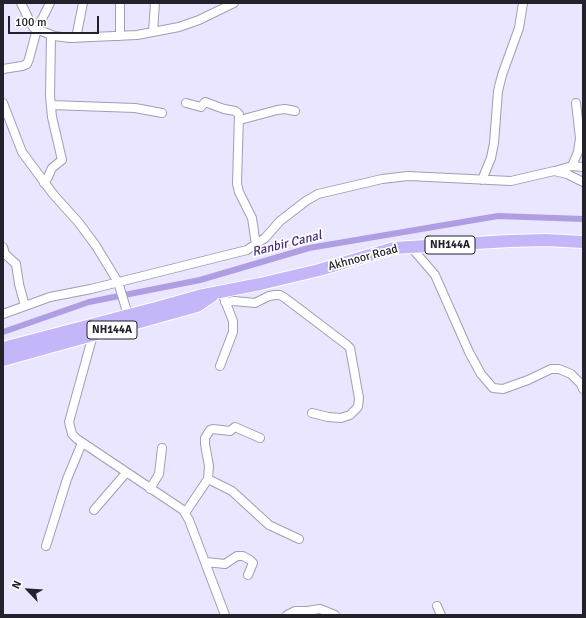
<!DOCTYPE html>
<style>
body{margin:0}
#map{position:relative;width:586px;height:618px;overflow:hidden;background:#ebe6ff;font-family:Signika,sans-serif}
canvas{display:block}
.frame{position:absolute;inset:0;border:4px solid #23212a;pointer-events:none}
.north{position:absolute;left:8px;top:570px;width:40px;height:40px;-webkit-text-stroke:3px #fff;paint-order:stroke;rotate:295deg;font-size:11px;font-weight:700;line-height:16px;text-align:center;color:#23212a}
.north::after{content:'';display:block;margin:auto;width:14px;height:18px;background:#23212a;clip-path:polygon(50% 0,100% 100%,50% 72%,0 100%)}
.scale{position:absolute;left:8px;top:16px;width:91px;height:18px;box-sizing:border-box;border:2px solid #23212a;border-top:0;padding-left:5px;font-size:12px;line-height:14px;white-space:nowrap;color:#23212a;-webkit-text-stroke:3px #fff;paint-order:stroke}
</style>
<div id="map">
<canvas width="586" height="618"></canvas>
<div class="frame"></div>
<div class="north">N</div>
<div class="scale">100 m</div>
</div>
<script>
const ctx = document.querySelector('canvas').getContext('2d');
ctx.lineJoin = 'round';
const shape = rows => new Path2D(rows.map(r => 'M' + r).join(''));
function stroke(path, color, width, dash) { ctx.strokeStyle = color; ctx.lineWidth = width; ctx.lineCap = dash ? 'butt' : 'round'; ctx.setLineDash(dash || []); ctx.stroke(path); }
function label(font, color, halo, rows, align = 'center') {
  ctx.font = font + ' Signika,sans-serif'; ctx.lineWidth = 3.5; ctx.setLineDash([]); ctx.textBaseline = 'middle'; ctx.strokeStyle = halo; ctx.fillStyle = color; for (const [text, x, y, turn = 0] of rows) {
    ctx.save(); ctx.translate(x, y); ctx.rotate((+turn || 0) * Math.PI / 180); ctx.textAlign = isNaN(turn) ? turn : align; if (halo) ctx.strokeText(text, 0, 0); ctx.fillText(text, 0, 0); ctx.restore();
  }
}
stroke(shape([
 [3,332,89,302,200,280,309,248,498,216,583,219]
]), '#af9ee1', 6);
const minor = shape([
 [21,3,31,24,34,28,54,36,70,38,137,35,179,27,199,20,234,3],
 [153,32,155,3],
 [120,36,120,3],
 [76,38,83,3],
 [3,69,22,66,27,64,29,59,37,29,50,3],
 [3,103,22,152,53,194,79,223,96,246,118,282,128,315],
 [186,103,201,107,205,102,224,109,235,111,239,114,237,184,239,192,252,218,256,245],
 [51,105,135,108,162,113],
 [240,120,277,110,285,109,295,111],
 [572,166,578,152,580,138,576,103],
 [555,171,572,166,583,167],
 [482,180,491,158,494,143,498,91,502,75,519,28,523,3],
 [44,183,48,177,52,168,62,160,52,117,50,96,51,35],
 [3,247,5,254,16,264,19,284,25,306],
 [411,247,435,275,469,352,481,374,493,388,503,389,528,380,551,369,559,369,571,374,581,384,583,389],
 [225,302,234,301,255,303,269,296,275,295,280,295,285,298,347,345,350,348,359,398,358,407,350,415,341,418,328,417,312,413],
 [3,314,50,297,91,289,247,250,265,238,280,221,306,201,318,194,348,187,382,179,408,176,511,181,554,171,567,174,583,182],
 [93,335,69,422,72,434,77,439,183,510,189,520,225,615],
 [220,366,233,332,233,321,224,298],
 [208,479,232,491,269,525,299,539],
 [150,489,159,474,162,448],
 [94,510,126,473],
 [185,513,208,479,209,466,205,444,205,438,210,430,213,429,230,431,235,427,260,438],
 [46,546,67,479,82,443],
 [206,562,225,564,237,556,243,556,250,560,253,563,248,575],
 [437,606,441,615],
 [287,615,295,611,307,611,320,609,335,615]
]);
const highway = shape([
 [3,348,156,308,199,296,260,284,319,270,394,248,509,241,546,240,583,242],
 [3,360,197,306,212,296]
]);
stroke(minor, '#a29db4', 10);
stroke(highway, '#fff', 14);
stroke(minor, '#fff', 8);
stroke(highway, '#c5b5f9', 12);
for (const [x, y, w] of [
 [450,245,50],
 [112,330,50]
]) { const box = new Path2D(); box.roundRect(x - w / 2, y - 9, w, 18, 3); ctx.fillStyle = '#fff'; ctx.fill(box); stroke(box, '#23212a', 1); }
label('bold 11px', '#23212a', null, [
 ["NH144A",450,245],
 ["NH144A",112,330]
]);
label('12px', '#23212a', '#fff', [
 ["Akhnoor Road",363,258,-15]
]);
label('italic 13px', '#492f7d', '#fff', [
 ["Ranbir Canal",287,244,-14]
]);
</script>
